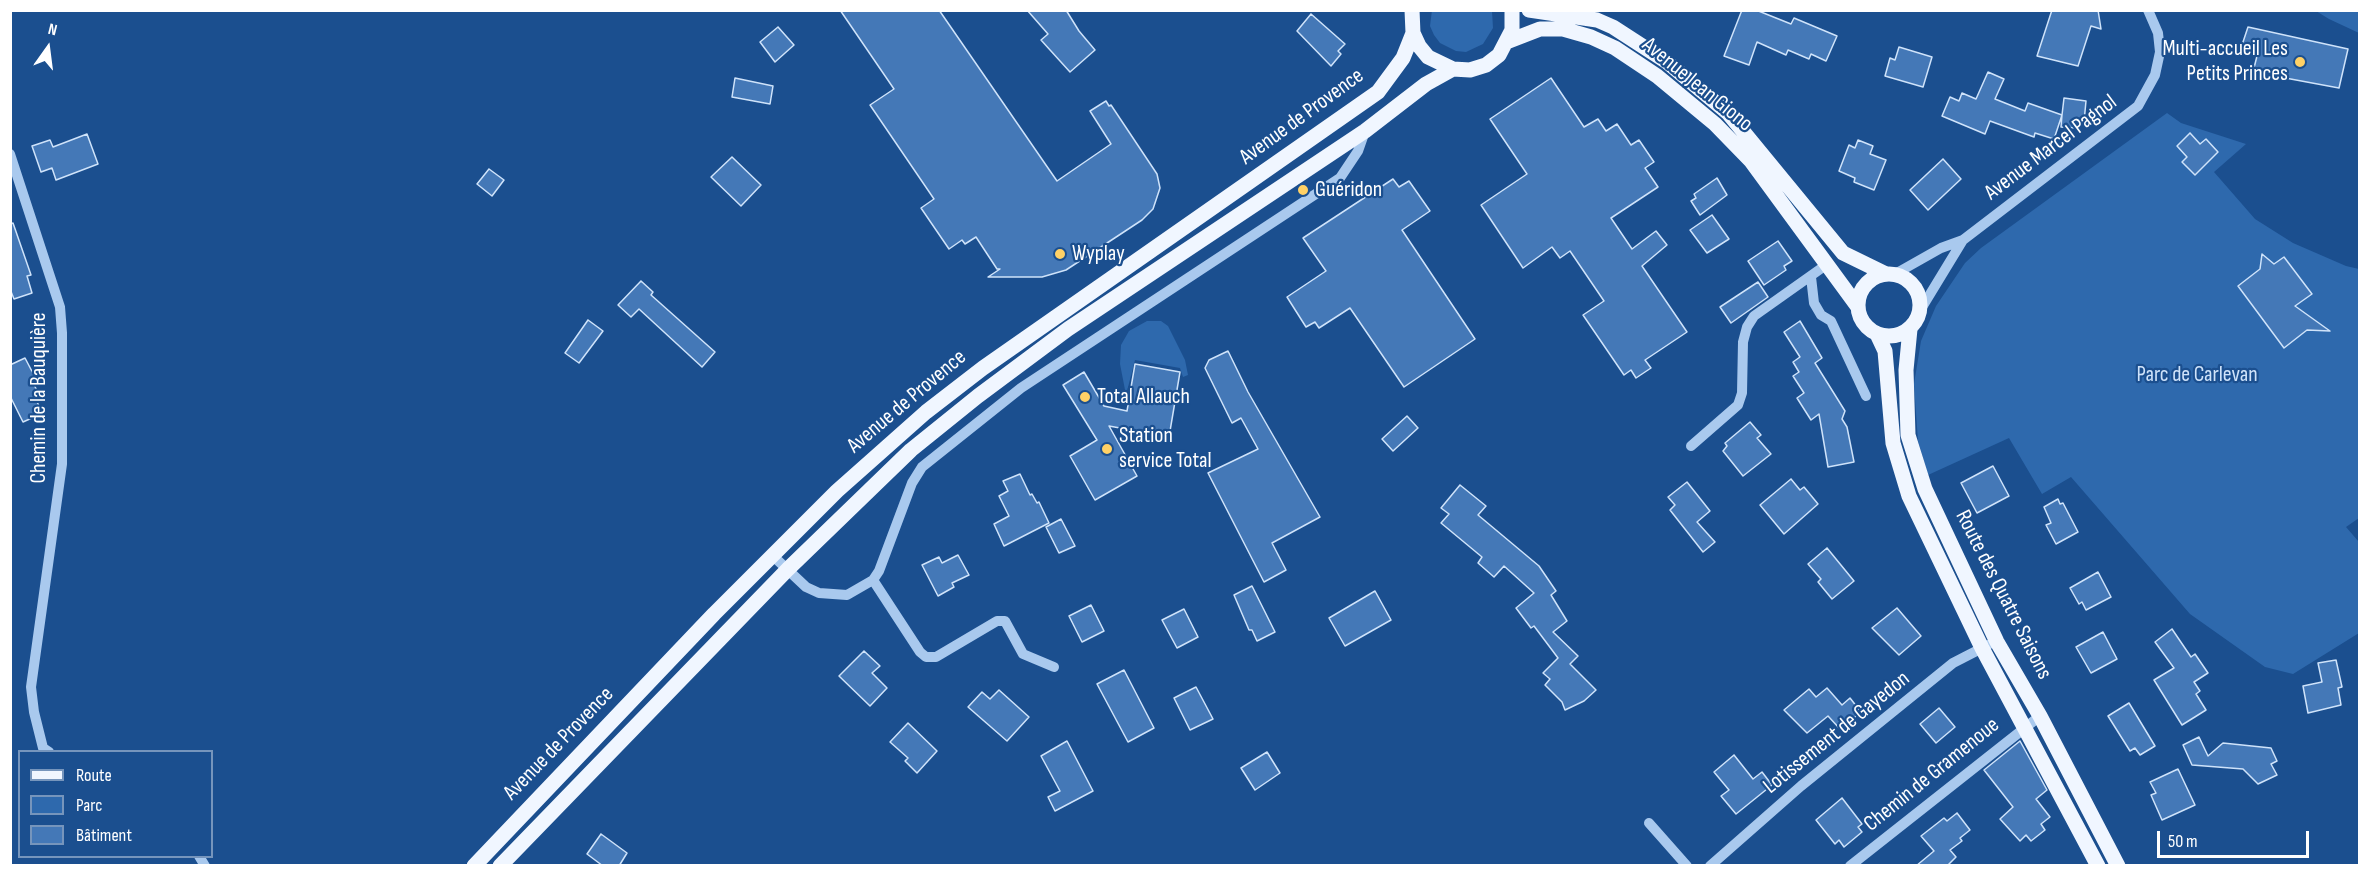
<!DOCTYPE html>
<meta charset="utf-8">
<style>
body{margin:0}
#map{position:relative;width:2370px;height:876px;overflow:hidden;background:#1b4f8f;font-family:"Sofia Sans Condensed",sans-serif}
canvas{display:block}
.frame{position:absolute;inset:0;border:12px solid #fff;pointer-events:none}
.legend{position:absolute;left:18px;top:750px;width:195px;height:108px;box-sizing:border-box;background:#1b4f8f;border:2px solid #7695bc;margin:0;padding:8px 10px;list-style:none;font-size:18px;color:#fff}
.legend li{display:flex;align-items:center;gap:12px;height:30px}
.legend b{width:30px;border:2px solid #7695bc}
.north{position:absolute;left:18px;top:18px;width:60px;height:60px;-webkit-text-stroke:4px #1b4f8f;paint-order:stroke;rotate:14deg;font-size:16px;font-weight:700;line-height:24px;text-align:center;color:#fff}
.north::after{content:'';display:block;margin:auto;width:21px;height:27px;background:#fff;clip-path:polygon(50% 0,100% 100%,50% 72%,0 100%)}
.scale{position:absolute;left:2157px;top:831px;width:152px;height:27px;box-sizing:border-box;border:3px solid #fff;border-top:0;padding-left:8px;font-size:18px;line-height:21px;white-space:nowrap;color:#fff;-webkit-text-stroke:4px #1b4f8f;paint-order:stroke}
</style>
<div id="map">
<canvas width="2370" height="876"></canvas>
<div class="frame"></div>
<ul class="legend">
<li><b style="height:8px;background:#f0f6ff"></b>Route</li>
<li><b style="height:16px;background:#2e69ad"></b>Parc</li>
<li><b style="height:16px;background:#4478b7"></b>Bâtiment</li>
</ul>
<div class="north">N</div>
<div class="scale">50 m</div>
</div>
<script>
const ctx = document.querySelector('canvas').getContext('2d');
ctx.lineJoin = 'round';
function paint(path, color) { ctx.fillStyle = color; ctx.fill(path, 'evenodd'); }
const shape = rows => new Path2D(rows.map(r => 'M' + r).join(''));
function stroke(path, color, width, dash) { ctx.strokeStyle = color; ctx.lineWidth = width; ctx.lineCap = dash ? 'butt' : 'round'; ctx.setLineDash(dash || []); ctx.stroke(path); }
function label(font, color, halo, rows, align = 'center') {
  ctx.font = font + ' "Sofia Sans Condensed",sans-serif'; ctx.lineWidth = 4.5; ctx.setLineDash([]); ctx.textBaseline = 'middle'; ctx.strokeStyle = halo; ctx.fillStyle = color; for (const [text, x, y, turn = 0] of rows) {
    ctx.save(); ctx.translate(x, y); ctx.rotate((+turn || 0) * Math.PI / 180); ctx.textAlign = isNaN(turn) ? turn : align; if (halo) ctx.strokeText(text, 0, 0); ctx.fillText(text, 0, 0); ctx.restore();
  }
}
paint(shape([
 [1432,10,1492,11,1493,28,1483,44,1466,52,1456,51,1440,43,1434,35,1430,26],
 [2316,11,2359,11,2359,33,2329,19],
 [2167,113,2181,123,2246,144,2214,172,2255,219,2293,243,2346,266,2359,269,2359,518,2346,527,2359,542,2359,633,2293,674,2265,667,2190,614,2071,477,2042,494,2009,438,1928,475,1918,441,1914,384,1921,341,1936,306,1965,263,1981,248],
 [1147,321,1161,321,1168,326,1185,360,1188,375,1183,377,1180,368,1135,360,1126,395,1120,364,1121,345,1129,331]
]), '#2e69ad');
const building = shape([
 [840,10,939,10,1057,181,1111,144,1090,111,1106,101,1109,106,1111,105,1157,174,1160,188,1153,209,1142,220,1066,270,1042,277,988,277,1000,269,997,269,976,237,965,244,962,240,949,249,921,208,934,199,870,105,894,89,840,10],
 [1027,10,1066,10,1079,31,1095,50,1070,72,1041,40,1048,34,1027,10],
 [1742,10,1756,10,1791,24,1794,18,1837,36,1826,61,1811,54,1809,59,1788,50,1786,55,1757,42,1749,65,1724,56,1742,10],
 [2052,10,2098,10,2101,29,2091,26,2078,66,2037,56,2052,10],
 [1311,14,1345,44,1338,51,1341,54,1331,66,1297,31,1311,14],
 [778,27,794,45,775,62,760,42,778,27],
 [2248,27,2348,49,2339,88,2253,72,2258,52,2241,48,2248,27],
 [1899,47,1932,57,1923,87,1885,76,1890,58,1895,60,1899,47],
 [1988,72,2004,79,1995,99,2025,111,2028,103,2062,115,2064,98,2086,101,2084,122,2076,128,2061,127,2062,115,2054,139,2035,133,2034,137,1990,121,1985,134,1942,116,1950,97,1959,101,1962,93,1976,99,1988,72],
 [735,78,773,86,770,104,732,97,735,78],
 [1551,78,1584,127,1598,119,1606,131,1617,124,1631,145,1639,140,1654,162,1645,168,1658,187,1611,218,1632,249,1656,231,1667,245,1642,266,1687,332,1645,360,1651,368,1636,378,1631,370,1624,375,1583,315,1604,301,1570,251,1560,258,1552,247,1523,268,1481,205,1527,174,1490,119,1551,78],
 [2190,133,2200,144,2206,139,2218,152,2195,175,2182,162,2187,157,2177,146,2190,133],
 [87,134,98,164,56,180,52,168,41,172,32,146,50,140,53,147,87,134],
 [1858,140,1873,146,1870,154,1886,160,1874,190,1854,182,1855,178,1839,171,1849,145,1855,148,1858,140],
 [732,157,761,185,741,206,711,177,732,157],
 [1943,159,1961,179,1928,210,1910,190,1943,159],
 [489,169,504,180,492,196,477,184,489,169],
 [1717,178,1727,195,1700,215,1691,201,1696,198,1694,194,1717,178],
 [1393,179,1399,187,1409,181,1430,211,1402,230,1475,339,1404,387,1350,308,1319,328,1315,322,1306,327,1287,297,1326,271,1303,238,1393,179],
 [1712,215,1729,239,1707,253,1690,230,1712,215],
 [13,223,31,275,27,276,32,293,14,299,10,289,10,224,13,223],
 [1778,241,1792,261,1784,266,1786,270,1764,285,1748,261,1778,241],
 [2262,254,2274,264,2284,257,2312,294,2295,306,2330,331,2307,330,2284,348,2238,286,2260,269,2262,254],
 [641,281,653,292,651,295,715,352,702,367,639,309,631,317,618,305,641,281],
 [1758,282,1768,297,1731,323,1720,307,1758,282],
 [588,320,603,331,579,363,565,353,588,320],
 [1800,321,1822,358,1815,363,1845,411,1842,419,1847,427,1854,462,1828,467,1819,414,1811,420,1797,398,1804,393,1793,376,1799,372,1793,362,1800,357,1784,332,1800,321],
 [1228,351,1248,392,1320,517,1272,543,1286,570,1264,582,1208,473,1258,449,1241,418,1232,423,1205,368,1209,360,1228,351],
 [25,358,36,379,32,381,42,400,37,402,43,413,23,422,10,396,10,365,25,358],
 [1135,364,1180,372,1169,437,1109,426,1137,476,1095,500,1070,456,1097,440,1063,385,1084,372,1104,406,1127,411,1135,364],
 [1407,416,1418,428,1393,451,1382,439,1407,416],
 [1750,422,1761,435,1757,438,1771,454,1743,476,1723,451,1727,446,1725,443,1750,422],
 [1993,466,2009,496,1977,513,1961,483,1993,466],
 [1020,474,1030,495,1032,494,1037,503,1039,502,1049,523,1004,546,994,524,1009,516,999,496,1008,491,1003,481,1020,474],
 [1791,479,1800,490,1804,487,1818,504,1784,534,1760,505,1791,479],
 [1687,482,1710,511,1697,522,1715,542,1703,552,1670,510,1675,505,1668,497,1687,482],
 [1460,485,1486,506,1478,515,1539,566,1556,591,1551,595,1567,621,1553,632,1578,656,1570,664,1596,690,1584,701,1565,710,1562,702,1545,685,1550,679,1543,673,1558,658,1534,626,1531,628,1516,608,1534,593,1504,566,1494,577,1478,563,1482,557,1441,523,1449,514,1441,508,1460,485],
 [2058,499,2060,504,2063,503,2078,532,2056,544,2046,525,2051,523,2044,507,2058,499],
 [1061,519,1075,546,1059,553,1046,527,1061,519],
 [1827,548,1854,581,1832,599,1818,582,1821,579,1808,564,1827,548],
 [958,555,969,575,952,583,954,587,938,596,922,565,939,557,942,563,958,555],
 [2098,572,2111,597,2086,610,2082,602,2079,604,2070,588,2098,572],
 [1252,586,1275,632,1257,641,1252,630,1249,630,1234,595,1252,586],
 [1375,591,1391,620,1345,646,1329,618,1375,591],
 [1091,605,1104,631,1082,642,1069,616,1091,605],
 [1897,608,1921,636,1899,655,1872,628,1897,608],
 [1184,609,1198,637,1177,648,1162,620,1184,609],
 [2172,629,2191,657,2195,654,2208,673,2194,682,2200,691,2196,694,2206,710,2182,725,2154,680,2174,668,2155,642,2172,629],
 [2103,632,2117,659,2091,673,2076,647,2103,632],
 [864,651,880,666,872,673,887,688,870,706,839,676,864,651],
 [2336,660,2342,687,2338,688,2341,705,2308,713,2303,686,2322,682,2318,663,2336,660],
 [1124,670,1154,728,1128,742,1097,684,1124,670],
 [1196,687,1213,719,1190,730,1174,698,1196,687],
 [1827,688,1842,705,1850,698,1861,712,1840,729,1828,716,1807,733,1784,710,1809,689,1816,697,1827,688],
 [999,690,1029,717,1007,741,968,707,982,692,990,699,999,690],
 [2129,703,2155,746,2140,755,2135,748,2130,751,2108,716,2129,703],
 [1939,708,1955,727,1936,743,1920,724,1939,708],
 [908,723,937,751,917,773,905,761,908,758,890,742,908,723],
 [2199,737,2208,756,2223,743,2271,748,2277,761,2271,764,2277,775,2258,784,2243,769,2192,765,2183,745,2199,737],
 [1067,741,1093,791,1055,811,1048,797,1060,791,1041,756,1067,741],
 [2020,741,2047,790,2036,799,2050,817,2041,824,2045,830,2031,841,2026,835,2020,841,2000,819,2013,807,1984,770,2020,741],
 [1267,752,1280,773,1255,790,1241,768,1267,752],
 [1734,755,1753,779,1762,772,1772,785,1736,814,1721,796,1729,790,1714,772,1734,755],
 [2178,769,2195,805,2162,820,2151,795,2156,793,2150,782,2178,769],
 [1842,798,1862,824,1858,827,1862,832,1844,847,1839,840,1835,844,1816,820,1842,798],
 [1957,813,1970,830,1960,838,1962,841,1950,850,1956,857,1947,866,1916,866,1934,851,1921,836,1944,818,1947,821,1957,813],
 [601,834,627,853,619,866,603,866,587,854,601,834]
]);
paint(building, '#4478b7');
stroke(building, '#cfe3fa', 1.5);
stroke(shape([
 [10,154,60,307,62,333,62,464,31,687,34,712,43,748,49,752],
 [1895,274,1941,248,1963,240],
 [1811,277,1814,303,1821,315,1831,321,1866,396],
 [1921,309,1963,240,2138,106,2155,75,2160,52,2158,33,2148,10],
 [1691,446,1738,405,1742,393,1743,342,1747,327,1754,316,1826,265],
 [772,555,806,587,819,593,847,595,873,580,879,571,912,483,922,467,1021,388,1340,178,1358,151,1365,131],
 [873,580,920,652,926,657,936,657,997,621,1005,621,1023,654,1054,667],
 [1649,823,1687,866],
 [199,856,205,866],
 [1710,866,1801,786,1953,663,1988,645],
 [1850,866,2040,716]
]), '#a9c9ee', 10);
stroke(shape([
 [1412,10,1413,33,1419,46,1428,57,1453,69,1470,70,1486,65,1499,55,1512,30,1512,10],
 [1529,10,1597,20,1613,27,1667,62,1728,113,1843,253,1886,274],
 [1509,41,1540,29,1563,29,1591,37,1615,48,1657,76,1715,124,1751,161,1858,307],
 '1858 305a31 31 0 1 1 62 0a31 31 0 1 1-62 0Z',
 [1910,329,1906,370,1908,435,1925,489,1997,642,2040,716,2118,866],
 [1877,334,1885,351,1893,443,1909,496,1982,648,2098,866],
 [474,866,714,614,837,491,926,412,983,368,1378,92,1403,58,1413,33],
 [500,866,788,569,911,450,978,396,1068,329,1365,131,1426,84,1453,69]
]), '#f0f6ff', 15);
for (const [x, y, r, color] of [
 [2300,62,6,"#ffd166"],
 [1303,190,6,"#ffd166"],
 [1060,254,6,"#ffd166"],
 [1085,397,6,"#ffd166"],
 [1107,449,6,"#ffd166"]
]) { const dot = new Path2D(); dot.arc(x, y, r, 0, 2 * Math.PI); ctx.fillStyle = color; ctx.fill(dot); stroke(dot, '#1b4f8f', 2); }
label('22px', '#fff', '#1b4f8f', [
 ["Multi-accueil Les",2288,49,"right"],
 ["Petits Princes",2288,74,"right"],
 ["Guéridon",1315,190],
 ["Wyplay",1072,254],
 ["Total Allauch",1097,397],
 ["Station",1119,436],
 ["service Total",1119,461]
], 'left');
label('22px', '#fff', '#1b4f8f', [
 ["Avenue Jean Giono",1697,85,39],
 ["Avenue de Provence",1302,117,-36],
 ["Avenue Marcel Pagnol",2051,148,-37],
 ["Chemin de la Bauquière",39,398,-90],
 ["Avenue de Provence",907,402,-40],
 ["Route des Quatre Saisons",2003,595,63],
 ["Lotissement de Gayedon",1837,733,-39],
 ["Avenue de Provence",559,744,-46],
 ["Chemin de Gramenoue",1932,775,-39]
]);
label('22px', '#cfe3fa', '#1b4f8f', [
 ["Parc de Carlevan",2197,375]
]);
</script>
